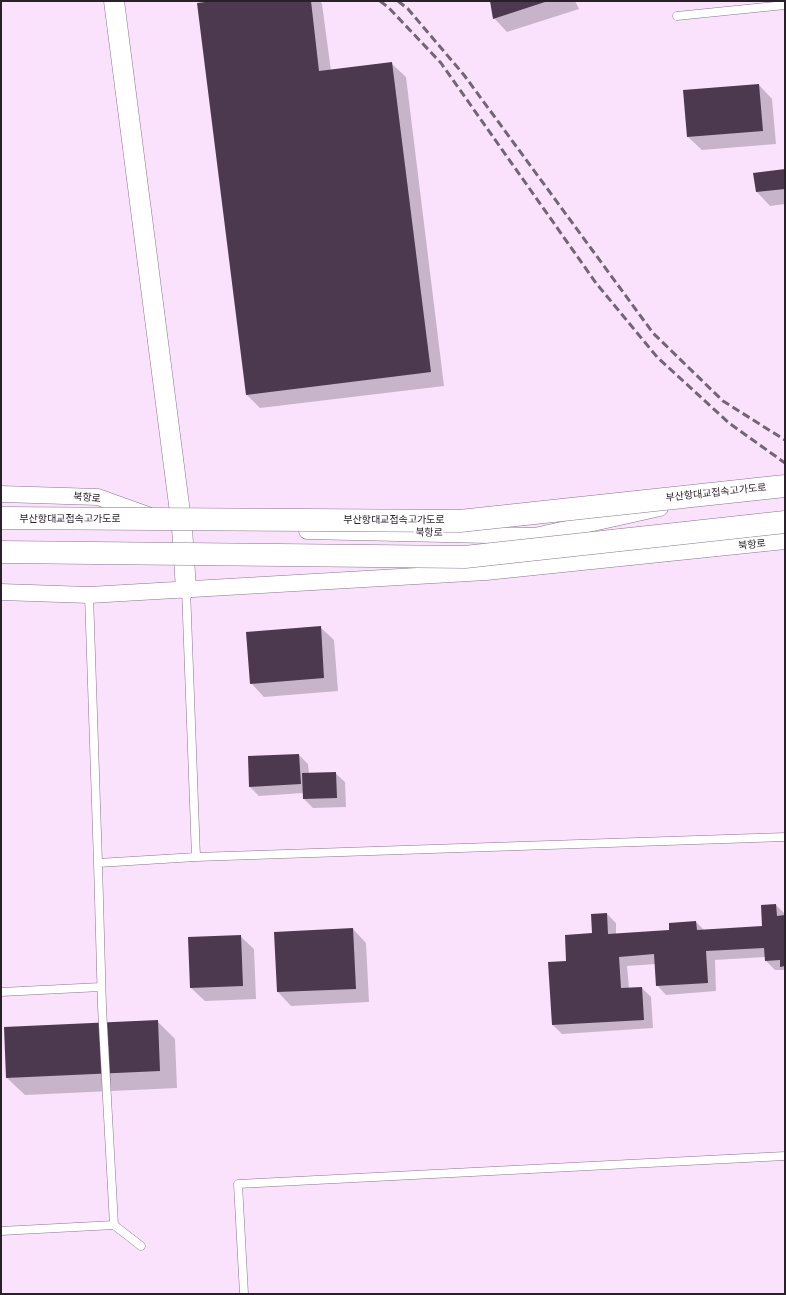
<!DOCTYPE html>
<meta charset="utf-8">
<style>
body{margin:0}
#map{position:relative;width:786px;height:1295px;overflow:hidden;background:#fbecfd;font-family:Helvetica,sans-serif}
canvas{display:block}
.frame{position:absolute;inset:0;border:2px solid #29202a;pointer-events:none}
</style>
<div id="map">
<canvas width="786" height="1295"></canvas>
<div class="frame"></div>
</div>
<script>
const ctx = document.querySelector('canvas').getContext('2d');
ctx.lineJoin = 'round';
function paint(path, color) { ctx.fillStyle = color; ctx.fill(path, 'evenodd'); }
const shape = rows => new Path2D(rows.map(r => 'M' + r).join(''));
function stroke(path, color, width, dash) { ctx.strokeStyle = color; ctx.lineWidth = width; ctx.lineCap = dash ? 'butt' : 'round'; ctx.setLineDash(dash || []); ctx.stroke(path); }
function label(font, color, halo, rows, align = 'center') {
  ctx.font = font + ' Helvetica,"Noto Sans KR",sans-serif'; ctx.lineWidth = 4; ctx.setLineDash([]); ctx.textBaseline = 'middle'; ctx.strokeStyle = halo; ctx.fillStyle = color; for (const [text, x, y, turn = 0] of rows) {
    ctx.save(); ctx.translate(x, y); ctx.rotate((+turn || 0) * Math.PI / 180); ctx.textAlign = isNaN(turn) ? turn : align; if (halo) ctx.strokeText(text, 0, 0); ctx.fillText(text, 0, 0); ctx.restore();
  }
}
paint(shape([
 [1,1,785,1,785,1294,1,1294]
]), '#fae2fd');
paint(shape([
 [221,1,320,1,322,4,331,71,392,64,406,77,444,386,260,408,247,395],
 [491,1,575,1,579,9,507,32,494,18],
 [759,85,772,99,776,144,702,150,688,137],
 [785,170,785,204,770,206,757,192,754,174],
 [320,627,334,640,338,691,264,697,251,683],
 [299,755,308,764,309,774,335,773,345,782,346,807,313,808,304,799,303,793,259,796,250,787],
 [776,905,785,914,785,970,775,970,766,961,765,957,715,960,716,991,666,995,657,985,656,964,627,966,629,988,642,988,651,997,653,1028,562,1034,553,1025,568,962,593,934,607,914,616,923,616,935,669,931,696,922,704,930,763,927],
 [353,929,366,943,369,1002,291,1006,278,992,275,933],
 [240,936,254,949,256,999,205,1001,191,988],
 [157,1021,175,1039,177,1088,25,1095,7,1078]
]), '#0003');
paint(shape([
 [213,1,311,1,319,71,392,62,431,372,246,395,197,3],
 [490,1,548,1,493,19],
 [759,84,763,131,687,137,683,90],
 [785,169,785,189,756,192,753,173],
 [321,626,324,678,250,684,246,632],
 [299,754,301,784,249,787,248,756],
 [336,772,337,798,303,799,302,773],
 [776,904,777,916,785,915,785,966,780,967,780,960,765,961,764,948,706,951,708,983,656,986,654,954,619,957,621,988,642,987,644,1020,552,1025,548,962,566,961,565,935,592,933,591,914,607,913,608,934,669,930,669,923,696,921,697,930,762,926,761,905],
 [353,928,356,989,277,992,274,932],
 [241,935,243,986,190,988,188,937],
 [158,1020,160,1071,6,1078,4,1027]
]), '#4c384f');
const service = shape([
 [677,16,785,5],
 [186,589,196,857],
 [89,595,98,863],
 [1,992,101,987],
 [1,1231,114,1225],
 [141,1246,114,1225,102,1007,98,863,196,857,785,837],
 [244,1294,238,1184,785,1156]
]);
const minor = shape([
 [1,494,98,497,148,515],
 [307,531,535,536,660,508],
 [1,592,89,595,486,572,785,541]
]);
const tertiary = shape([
 [114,1,182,528,186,589]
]);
stroke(service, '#8a748e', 9);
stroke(minor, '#8a748e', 17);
stroke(tertiary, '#8a748e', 21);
stroke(service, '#fff', 8);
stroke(minor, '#fff', 16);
stroke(tertiary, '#fff', 20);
stroke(shape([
 [380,1,389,8,441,63,596,283,657,357,729,423,785,463],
 [398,1,408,9,464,75,653,333,723,401,785,440]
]), '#716673', 3, [8, 4]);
const trunkBridge = shape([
 [1,518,460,521,785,486],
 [1,552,465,557,785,522]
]);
stroke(trunkBridge, '#8a748e', 23, []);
stroke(trunkBridge, '#fff', 22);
label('10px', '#29202a', '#fff', [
 ["부산항대교접속고가도로",716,493,-6],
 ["북항로",87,498,5],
 ["부산항대교접속고가도로",70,519],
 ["부산항대교접속고가도로",394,520],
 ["북항로",429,533,1],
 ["북항로",752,545,-6]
]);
</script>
